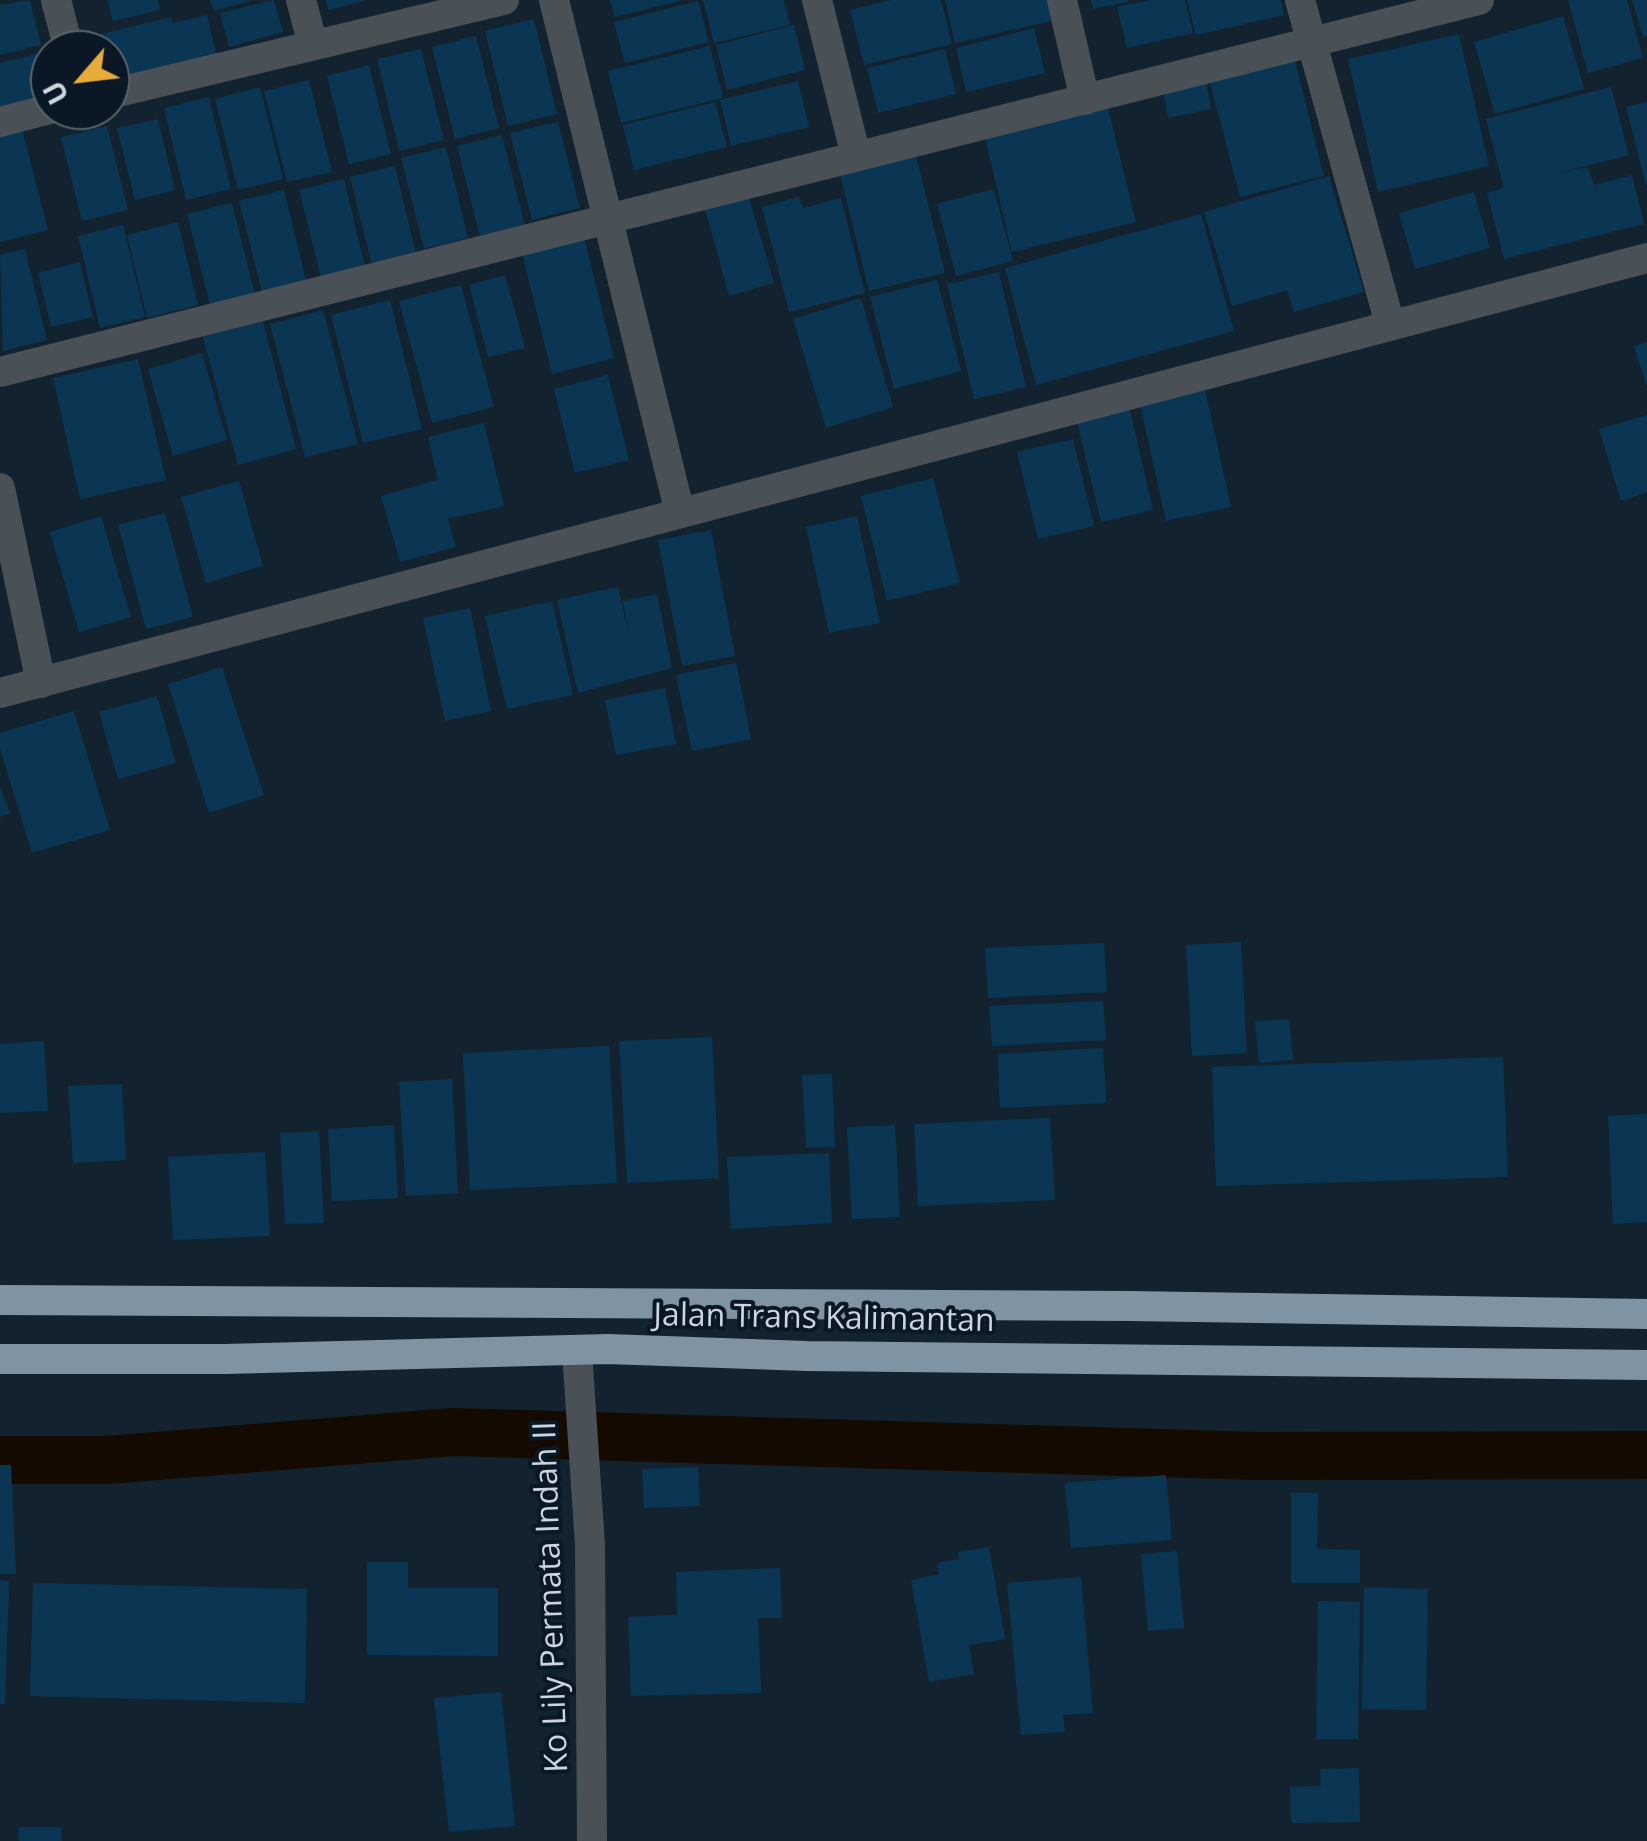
<!DOCTYPE html>
<style>
body{margin:0}
#map{position:relative;width:1647px;height:1841px;overflow:hidden;background:#12222e;font-family:"Open Sans",sans-serif}
canvas{display:block}
.north{position:absolute;left:30px;top:30px;width:100px;height:100px;box-sizing:border-box;background:#091824;border:2px solid #57646e;border-radius:50%;rotate:242deg;font-size:28px;font-weight:700;line-height:40px;text-align:center;color:#cbd5dd}
.north::after{content:'';display:block;margin:auto;width:35px;height:45px;background:#e9ab38;clip-path:polygon(50% 0,100% 100%,50% 72%,0 100%)}
</style>
<div id="map">
<canvas width="1647" height="1841"></canvas>
<div class="north">U</div>
</div>
<script>
const ctx = document.querySelector('canvas').getContext('2d');
ctx.lineJoin = 'round';
const shape = rows => new Path2D(rows.map(r => 'M' + r).join(''));
function stroke(path, color, width, dash) { ctx.strokeStyle = color; ctx.lineWidth = width; ctx.lineCap = dash ? 'butt' : 'round'; ctx.setLineDash(dash || []); ctx.stroke(path); }
function paint(path, color) { ctx.fillStyle = color; ctx.fill(path, 'evenodd'); }
function label(font, color, halo, rows, align = 'center') {
  ctx.font = font + ' "Open Sans",sans-serif'; ctx.lineWidth = 8; ctx.setLineDash([]); ctx.textBaseline = 'middle'; ctx.strokeStyle = halo; ctx.fillStyle = color; for (const [text, x, y, turn = 0] of rows) {
    ctx.save(); ctx.translate(x, y); ctx.rotate((+turn || 0) * Math.PI / 180); ctx.textAlign = isNaN(turn) ? turn : align; if (halo) ctx.strokeText(text, 0, 0); ctx.fillText(text, 0, 0); ctx.restore();
  }
}
stroke(shape([
 [0,1460,107,1460,453,1432,1258,1456,1647,1455]
]), '#140a00', 48);
paint(shape([
 [30,0,41,45,0,55,0,5],
 [107,0,158,0,160,10,113,21],
 [210,0,250,0,250,1,214,11],
 [274,0,283,32,229,47,220,13],
 [326,0,364,0,364,1,328,10],
 [610,0,680,0,680,1,615,17],
 [703,0,784,0,790,25,714,43],
 [891,0,941,0,952,44,864,65,850,10],
 [945,0,1047,0,1052,21,955,43],
 [1091,0,1128,0,1128,2,1093,9],
 [1149,0,1185,0,1193,33,1127,48,1117,7],
 [1187,0,1281,0,1284,15,1196,35],
 [1568,0,1627,0,1643,58,1588,73],
 [1632,0,1647,0,1647,36,1643,37],
 [698,1,709,42,625,63,614,22],
 [207,15,217,57,110,85,110,50,92,50,89,37,171,17,173,23],
 [1563,16,1584,89,1495,114,1474,42],
 [534,19,557,114,508,126,485,31],
 [794,25,805,70,727,90,716,45],
 [1034,28,1045,73,966,92,956,48],
 [1459,34,1489,166,1378,192,1348,59],
 [476,36,499,128,455,139,432,47],
 [710,46,723,98,621,123,608,71],
 [421,49,444,140,399,151,377,59],
 [945,49,956,94,878,113,867,68],
 [1292,50,1324,176,1240,197,1207,71],
 [43,52,50,104,0,116,0,63],
 [369,65,391,154,349,164,327,76],
 [1205,76,1211,109,1168,118,1162,85],
 [309,80,332,172,287,182,264,91],
 [798,81,809,127,731,146,720,100],
 [260,87,283,179,238,190,215,99],
 [1611,87,1629,155,1559,173,1588,167,1594,185,1632,175,1644,224,1504,259,1487,193,1504,188,1486,119],
 [209,97,231,189,186,200,164,108],
 [1106,100,1136,222,1012,252,983,129],
 [715,102,727,147,634,170,623,125],
 [1647,102,1647,185,1646,186,1626,107],
 [158,119,175,190,135,200,117,128],
 [558,122,580,208,532,220,510,133],
 [107,126,128,210,82,221,61,137],
 [22,129,48,230,0,242,0,134],
 [502,135,525,226,480,237,457,146],
 [446,147,468,238,424,249,401,158],
 [914,147,945,273,869,291,838,166],
 [395,166,417,258,373,269,350,177],
 [1329,176,1364,292,1294,312,1287,290,1232,306,1204,212],
 [344,179,366,271,322,282,299,190],
 [746,187,774,283,729,296,702,198],
 [994,189,1013,261,956,276,937,204],
 [284,190,306,281,262,292,239,201],
 [1474,192,1490,248,1415,269,1399,213],
 [799,197,803,208,841,198,865,293,789,312,762,207],
 [232,203,255,295,210,305,187,214],
 [1201,214,1234,331,1036,385,1005,268],
 [178,222,198,305,147,318,127,235],
 [123,225,145,317,100,328,78,236],
 [583,233,614,358,552,374,521,249],
 [25,249,47,340,3,351,0,255],
 [80,262,93,317,51,327,38,273],
 [999,272,1026,387,974,399,947,284],
 [505,275,525,348,488,357,469,285],
 [937,280,961,371,894,389,870,297],
 [461,285,494,407,432,423,399,301],
 [861,298,893,407,826,428,793,319],
 [390,300,422,429,363,443,331,315],
 [323,310,358,444,305,457,270,324],
 [262,318,296,449,238,465,202,334],
 [1647,342,1647,385,1646,385,1634,346],
 [202,353,227,440,173,456,148,369],
 [138,359,166,480,80,499,53,378],
 [608,375,629,460,575,473,554,389],
 [1205,390,1231,507,1166,521,1140,404],
 [1130,410,1153,510,1101,522,1077,422],
 [1647,415,1647,492,1621,501,1599,429],
 [484,423,504,506,448,519,456,547,400,562,381,496,438,480,428,437],
 [1073,439,1094,526,1038,539,1017,452],
 [933,478,960,583,887,601,861,496],
 [239,481,263,566,206,583,181,497],
 [165,513,193,617,146,629,118,525],
 [101,516,131,617,79,632,50,532],
 [857,516,880,623,829,633,806,527],
 [711,530,735,656,682,666,658,540],
 [618,587,629,635,623,601,657,594,672,668,578,693,557,600],
 [552,601,573,695,507,709,485,616],
 [470,608,491,711,445,721,423,618],
 [736,663,751,739,692,751,676,675],
 [222,667,264,795,209,813,168,684],
 [665,688,676,744,616,755,605,700],
 [157,696,176,763,118,779,99,712],
 [74,711,110,830,32,853,0,749,0,733],
 [0,785,10,814,0,817],
 [1241,942,1247,1053,1192,1056,1186,945],
 [1104,943,1107,992,988,998,985,948],
 [1103,1001,1106,1040,992,1046,989,1006],
 [1289,1019,1293,1060,1259,1063,1255,1021],
 [712,1037,719,1178,627,1183,619,1041],
 [44,1041,48,1111,0,1113,0,1044],
 [609,1046,617,1183,470,1190,463,1053],
 [1103,1048,1106,1103,1000,1108,998,1054],
 [1503,1057,1508,1177,1216,1186,1212,1067],
 [832,1074,835,1147,806,1148,802,1075],
 [452,1079,458,1193,406,1196,399,1082],
 [122,1084,126,1160,73,1163,68,1086],
 [1647,1114,1647,1222,1613,1224,1608,1116],
 [1050,1118,1055,1200,918,1206,914,1124],
 [394,1125,398,1198,332,1201,328,1129],
 [895,1125,900,1217,852,1219,847,1127],
 [319,1131,324,1223,285,1224,280,1133],
 [265,1152,270,1236,173,1240,168,1157],
 [829,1153,832,1223,731,1229,727,1157],
 [0,1465,11,1465,16,1574,0,1574],
 [698,1467,700,1506,644,1508,642,1469],
 [1166,1475,1172,1540,1071,1548,1065,1483],
 [1291,1493,1318,1493,1317,1549,1360,1550,1360,1583,1291,1583],
 [989,1547,1005,1639,969,1645,974,1674,929,1682,911,1580,939,1574,937,1563,959,1559,958,1552],
 [1177,1551,1184,1628,1148,1631,1141,1554],
 [367,1562,408,1562,408,1588,498,1588,498,1656,367,1655],
 [780,1568,782,1618,758,1618,761,1693,631,1696,628,1617,677,1615,676,1572],
 [1081,1577,1093,1713,1063,1715,1065,1732,1021,1735,1007,1583],
 [0,1580,9,1581,5,1704,0,1704],
 [33,1583,307,1589,305,1703,30,1696],
 [1364,1587,1428,1589,1426,1710,1362,1709],
 [1318,1601,1360,1602,1358,1739,1316,1739],
 [501,1692,515,1826,449,1832,434,1698],
 [1359,1768,1360,1822,1291,1823,1290,1787,1321,1786,1320,1769],
 [18,1827,61,1827,62,1841,19,1841]
]), '#0b3653');
stroke(shape([
 [56,0,69,50],
 [301,0,313,45],
 [554,0,680,513],
 [817,0,856,156],
 [1062,0,1085,100],
 [1300,0,1390,324],
 [110,94,504,0],
 [0,122,50,109],
 [0,372,1479,0],
 [0,488,41,683],
 [0,693,1647,258],
 [577,1351,590,1545,592,1841]
]), '#495056', 30);
stroke(shape([
 [0,1300,1130,1306,1647,1314],
 [0,1359,225,1359,608,1349,807,1356,1647,1365]
]), '#8093a2', 30);
label('32px', '#cbd5dd', '#091824', [
 ["Jalan Trans Kalimantan",824,1319,1],
 ["Ko Lily Permata Indah II",552,1597,-92]
]);
</script>
